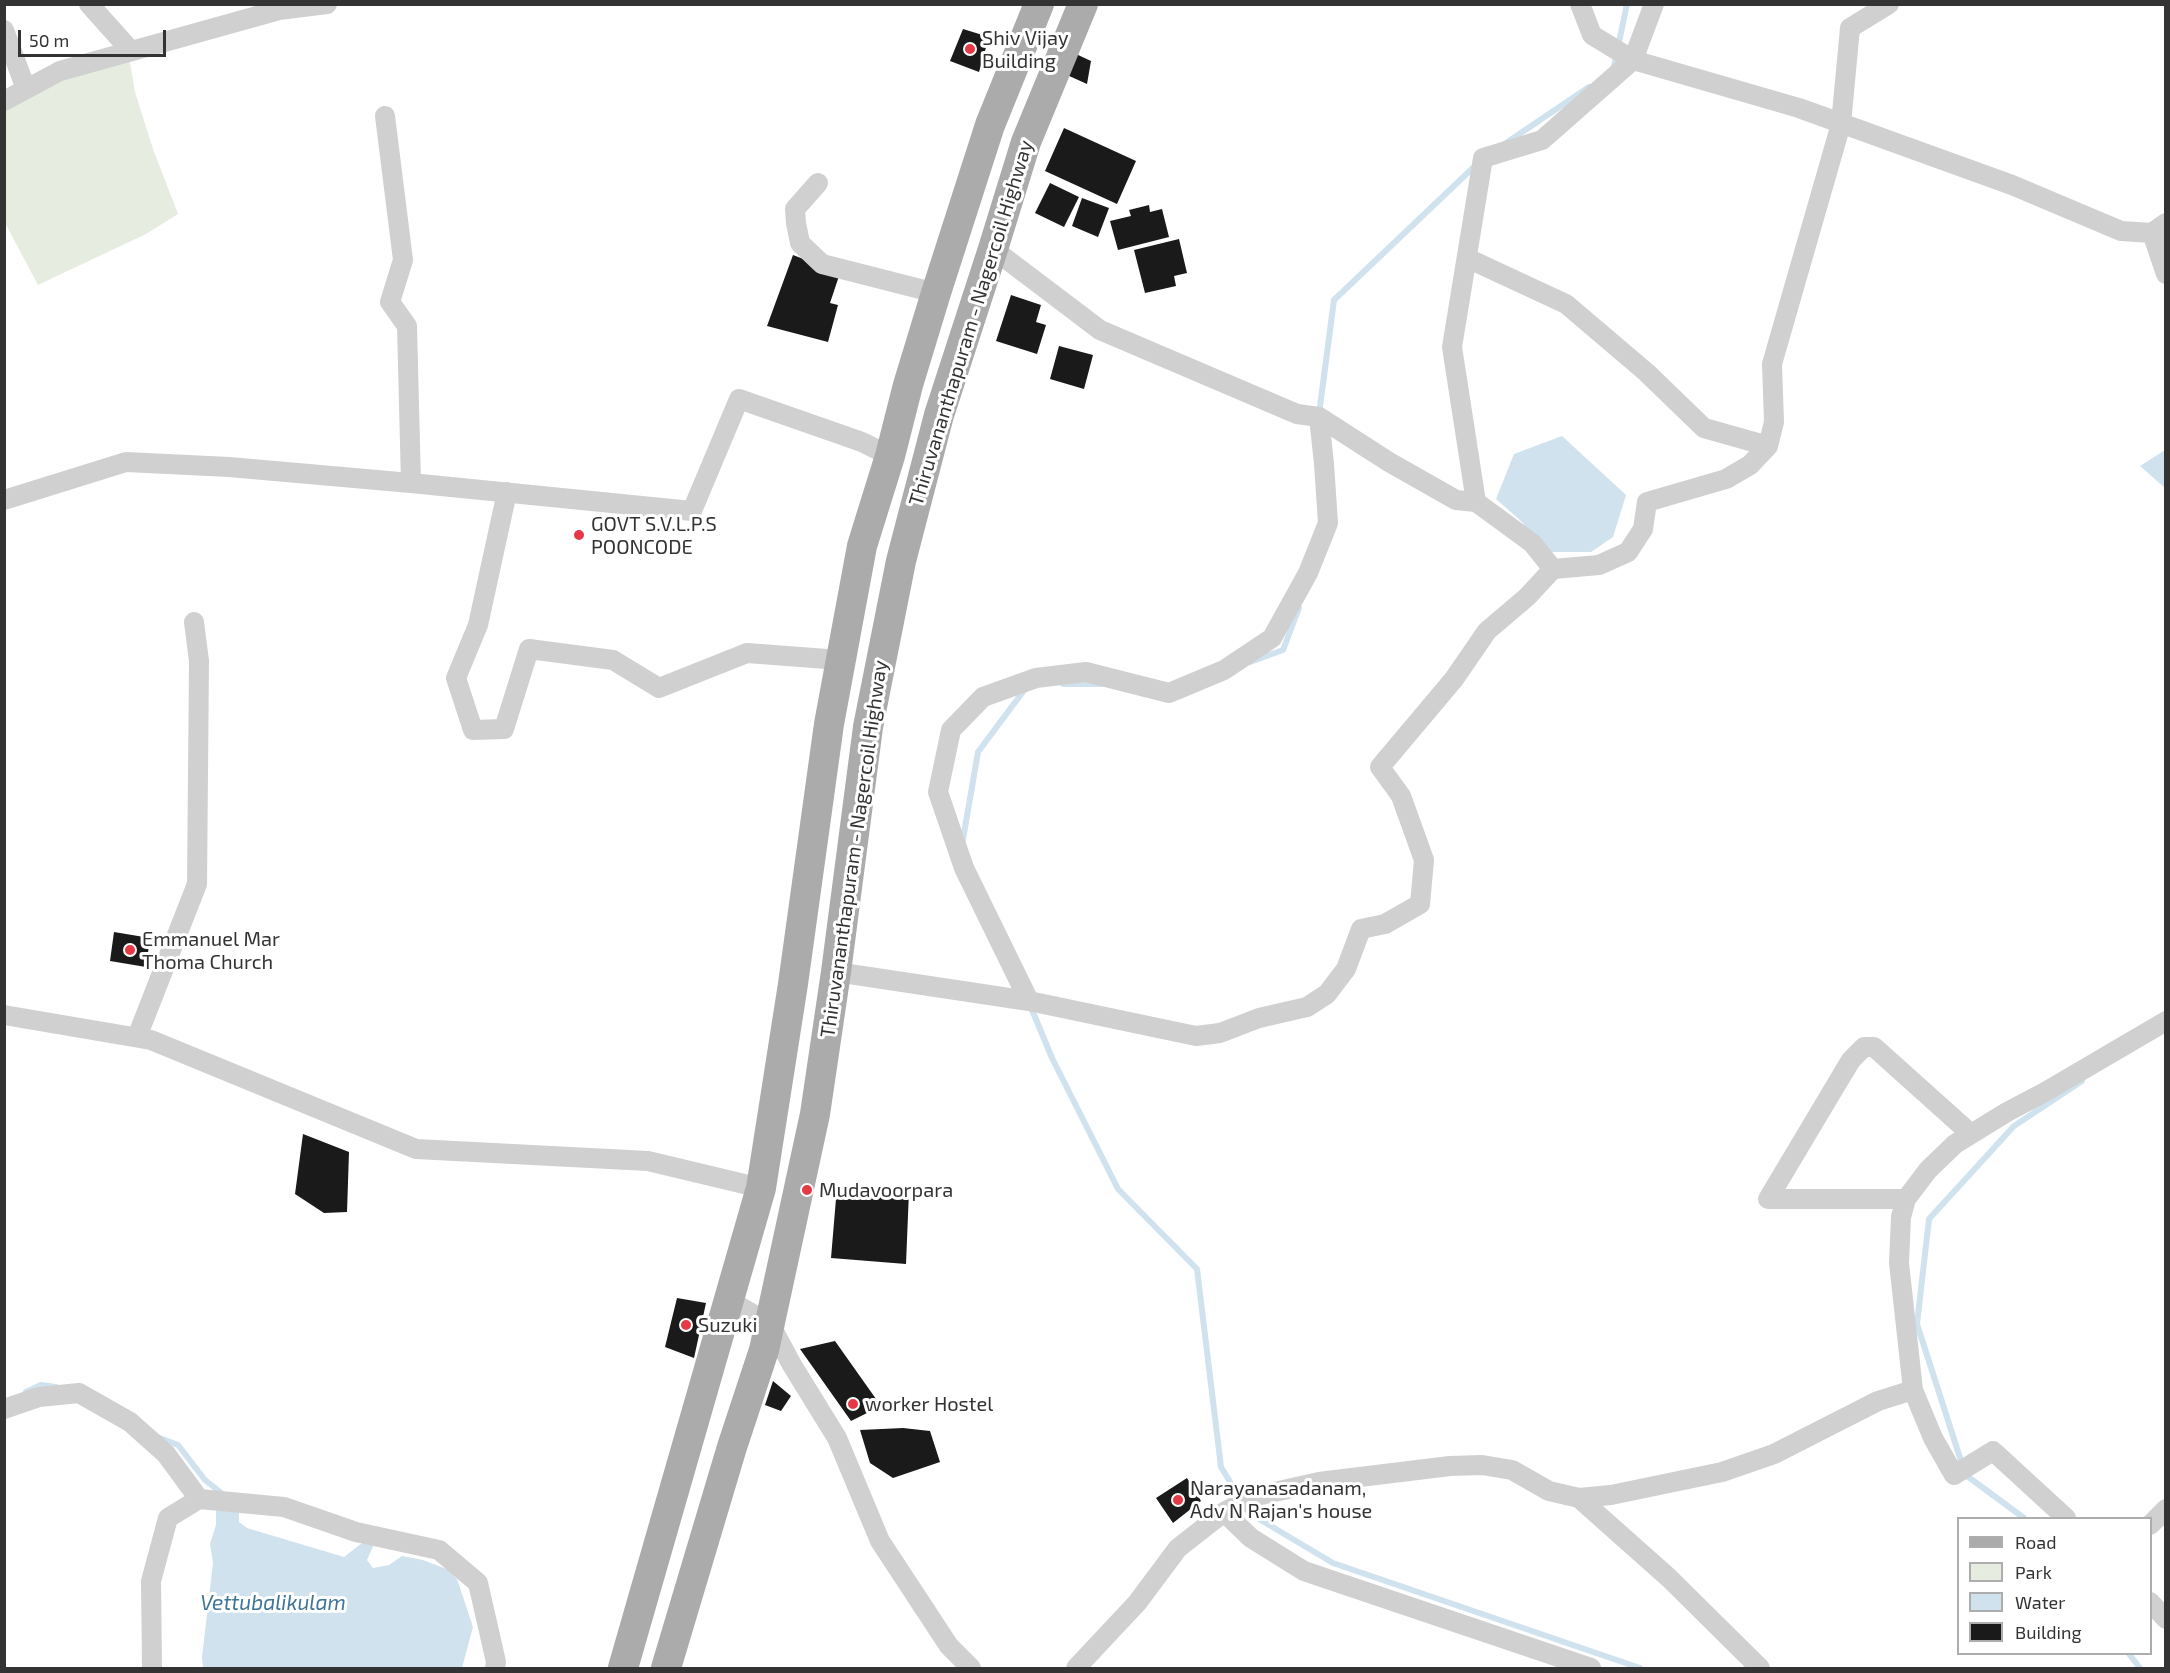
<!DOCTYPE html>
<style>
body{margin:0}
#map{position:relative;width:2170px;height:1673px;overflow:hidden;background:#fff;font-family:"Exo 2",sans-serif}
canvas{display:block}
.frame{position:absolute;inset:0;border:6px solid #333;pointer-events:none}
.legend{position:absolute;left:1957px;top:1517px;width:195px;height:138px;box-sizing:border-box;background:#fff;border:2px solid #adadad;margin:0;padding:8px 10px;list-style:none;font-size:18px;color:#333}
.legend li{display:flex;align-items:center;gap:12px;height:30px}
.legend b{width:30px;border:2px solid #adadad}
.scale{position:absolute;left:18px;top:30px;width:148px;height:27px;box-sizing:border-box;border:3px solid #333;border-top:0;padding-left:8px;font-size:18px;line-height:21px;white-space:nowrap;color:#333;-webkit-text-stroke:4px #fff;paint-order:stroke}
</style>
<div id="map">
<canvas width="2170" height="1673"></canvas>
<div class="frame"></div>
<ul class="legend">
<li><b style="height:8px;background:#ababab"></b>Road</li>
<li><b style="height:16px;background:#e6ecdf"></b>Park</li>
<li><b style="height:16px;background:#cfe2ee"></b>Water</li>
<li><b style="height:16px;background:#1a1a1a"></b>Building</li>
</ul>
<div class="scale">50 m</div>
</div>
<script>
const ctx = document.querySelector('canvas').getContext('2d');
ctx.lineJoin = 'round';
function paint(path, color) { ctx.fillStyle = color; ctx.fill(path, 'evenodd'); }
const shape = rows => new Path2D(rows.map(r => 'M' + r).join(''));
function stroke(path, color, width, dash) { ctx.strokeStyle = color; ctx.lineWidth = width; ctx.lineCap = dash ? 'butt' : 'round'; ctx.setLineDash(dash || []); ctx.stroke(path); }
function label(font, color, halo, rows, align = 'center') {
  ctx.font = font + ' "Exo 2",sans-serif'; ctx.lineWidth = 6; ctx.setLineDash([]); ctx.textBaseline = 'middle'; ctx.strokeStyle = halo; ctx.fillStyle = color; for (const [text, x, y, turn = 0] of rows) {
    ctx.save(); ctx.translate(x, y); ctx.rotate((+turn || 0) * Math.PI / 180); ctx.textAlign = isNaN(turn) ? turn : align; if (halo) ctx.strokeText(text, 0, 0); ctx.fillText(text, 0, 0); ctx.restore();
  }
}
paint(shape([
 [128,51,135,92,153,149,178,214,146,234,38,285,5,223,4,91]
]), '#e6ecdf');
paint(shape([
 [1562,436,1626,495,1613,537,1591,552,1545,552,1522,522,1496,499,1514,454],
 [2165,450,2165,488,2140,466],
 [216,1506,239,1511,239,1522,247,1528,344,1557,362,1543,374,1544,367,1560,373,1568,389,1565,402,1556,423,1560,449,1570,457,1579,473,1627,462,1668,203,1668,202,1657,213,1563,210,1544,216,1525]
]), '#cfe2ee');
stroke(shape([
 [1613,71,1627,4],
 [1506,143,1589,87],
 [1319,414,1334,300,1476,165],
 [1250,662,1283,650,1299,608],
 [1063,684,1101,684],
 [962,845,978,752,1025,689],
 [1030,1005,1052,1058,1118,1189,1197,1269,1221,1467,1249,1513,1333,1563,1640,1668],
 [26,1392,41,1385,56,1387],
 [157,1437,178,1445,205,1480,224,1495],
 [1962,1464,1917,1324,1929,1219,2014,1126,2082,1081],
 [1967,1476,2024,1518],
 [2129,1654,2140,1668]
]), '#cfe2ee', 6);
paint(shape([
 [963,29,989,37,979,72,950,61],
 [1076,54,1091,61,1087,84,1067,75],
 [1064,128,1136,161,1117,204,1045,171],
 [1050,183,1079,197,1064,227,1035,213],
 [1082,198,1109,208,1098,237,1072,226],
 [1149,205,1150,212,1162,209,1169,237,1118,250,1110,221,1131,216,1129,210],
 [1179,239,1187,273,1174,276,1176,286,1145,293,1134,250],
 [793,255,840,273,830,303,838,305,828,342,767,326],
 [1011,295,1041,305,1036,322,1046,325,1037,354,996,341],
 [1059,346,1093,355,1084,389,1050,379],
 [114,932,150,938,146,967,110,961],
 [303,1134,349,1152,347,1212,324,1213,295,1194],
 [837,1187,909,1191,906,1264,831,1258],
 [677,1298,706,1303,694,1358,665,1347],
 [835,1341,881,1406,851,1421,800,1349],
 [773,1381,791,1396,781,1411,765,1405],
 [903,1428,930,1431,940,1462,893,1478,870,1463,860,1430],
 [1187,1478,1201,1501,1173,1523,1156,1498]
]), '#1a1a1a');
stroke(shape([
 [89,4,131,51],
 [1580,4,1592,35,1633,60,1799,108,2012,185,2121,231,2152,233,2166,223],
 [4,30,26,89],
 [4,101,60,71,279,10,327,4],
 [385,116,403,260,390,302,407,326,411,483],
 [818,183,795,209,796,223,800,243,822,264,936,293],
 [2152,233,2166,274],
 [993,249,1100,330,1297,414,1319,417,1389,462,1456,500,1476,502,1532,543,1553,569],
 [1467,258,1566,304,1646,372,1704,428,1768,446],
 [507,492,478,625,456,678,473,730,504,729,529,649,613,660,659,688,747,653,840,660],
 [4,500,126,462,229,467,411,483,692,511,739,399,862,442,890,456],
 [1476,502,1452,347,1483,158,1542,140,1633,60,1654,4],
 [836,972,1029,1001,1196,1036,1220,1033,1259,1018,1307,1007,1327,994,1346,969,1361,929,1385,924,1420,904,1424,860,1401,796,1380,767,1454,679,1487,631,1527,597,1553,569,1599,565,1628,552,1643,529,1647,502,1726,479,1750,465,1768,446,1774,422,1772,364,1841,124,1850,28,1889,4],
 [1029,1001,964,868,938,792,951,730,983,697,1036,678,1086,672,1169,693,1224,670,1272,638,1308,573,1328,523,1324,464,1319,417],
 [4,1015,151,1040,416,1149,648,1161,761,1188],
 [137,1037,197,884,199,661,194,622],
 [1906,1199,1768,1199,1836,1085,1851,1060,1864,1047,1874,1047,1971,1134],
 [730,1301,770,1324,792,1365,837,1438,880,1541,949,1646,971,1668],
 [4,1409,39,1397,79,1393,130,1422,166,1454,199,1499],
 [1579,1498,1669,1578,1760,1668],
 [1224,1512,1251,1538,1304,1571,1591,1668],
 [2066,1518,1993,1451,1954,1475,1933,1438,1913,1390,1899,1263,1901,1217,1906,1199,1928,1170,1955,1144,2007,1112,2045,1092,2166,1021],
 [2150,1525,2166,1509],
 [2150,1602,2166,1619],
 [152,1668,151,1581,168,1518,199,1499,284,1507,356,1532,439,1550,478,1583,496,1662,495,1668],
 [1076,1668,1137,1603,1178,1548,1224,1512,1252,1497,1319,1482,1450,1466,1482,1465,1512,1470,1549,1491,1579,1498,1611,1495,1722,1472,1774,1454,1878,1401,1913,1390]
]), '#d0d0d0', 20);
stroke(shape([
 [623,1668,761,1188,793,984,829,724,862,546,890,456,908,385,936,293,990,125,1039,4],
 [666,1668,732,1447,764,1350,815,1114,836,972,868,727,901,561,939,415,993,249,1026,142,1083,4]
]), '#ababab', 30);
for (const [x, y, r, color] of [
 [970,49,6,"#e63946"],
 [579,535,6,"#e63946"],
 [130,950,6,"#e63946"],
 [807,1190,6,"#e63946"],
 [686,1325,6,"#e63946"],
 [853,1404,6,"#e63946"],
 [1178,1500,6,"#e63946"]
]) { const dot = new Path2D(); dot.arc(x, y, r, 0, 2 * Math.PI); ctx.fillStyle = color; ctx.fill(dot); stroke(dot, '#fff', 2); }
label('20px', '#333', '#fff', [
 ["Shiv Vijay",982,38],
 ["Building",982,61],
 ["GOVT S.V.L.P.S",591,524],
 ["POONCODE",591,547],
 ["Emmanuel Mar",142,939],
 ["Thoma Church",142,962],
 ["Mudavoorpara",819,1190],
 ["Suzuki",698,1325],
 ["worker Hostel",865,1404],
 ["Narayanasadanam,",1190,1488],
 ["Adv N Rajan's house",1190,1511]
], 'left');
label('20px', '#333', '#fff', [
 ["Thiruvananthapuram - Nagercoil Highway",971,323,-73],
 ["Thiruvananthapuram - Nagercoil Highway",854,849,-82]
]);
label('italic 21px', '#3f7597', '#fff', [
 ["Vettubalikulam",273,1603]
]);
</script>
